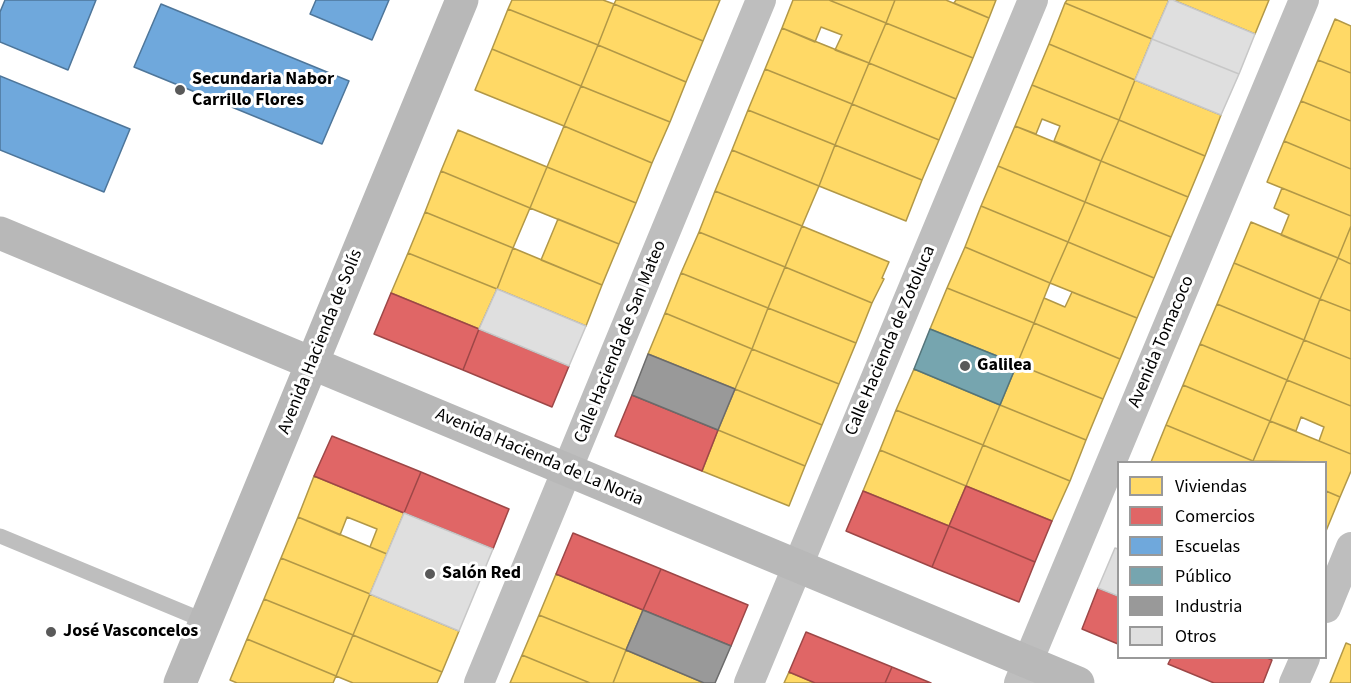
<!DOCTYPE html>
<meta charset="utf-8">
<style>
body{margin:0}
#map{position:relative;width:1351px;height:683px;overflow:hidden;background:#fff;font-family:"Source Sans 3",sans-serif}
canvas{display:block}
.legend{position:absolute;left:1117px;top:461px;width:210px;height:198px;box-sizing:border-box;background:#fff;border:2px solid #999;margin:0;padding:8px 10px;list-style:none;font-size:18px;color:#000}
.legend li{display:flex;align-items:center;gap:12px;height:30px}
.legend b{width:30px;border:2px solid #999}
</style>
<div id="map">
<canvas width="1351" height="683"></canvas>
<ul class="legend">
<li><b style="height:16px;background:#ffd966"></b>Viviendas</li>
<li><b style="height:16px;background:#e06666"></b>Comercios</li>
<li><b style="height:16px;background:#6fa8dc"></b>Escuelas</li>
<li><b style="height:16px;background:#76a5af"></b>Público</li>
<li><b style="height:16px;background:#999"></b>Industria</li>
<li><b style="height:16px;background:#dfdfdf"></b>Otros</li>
</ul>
</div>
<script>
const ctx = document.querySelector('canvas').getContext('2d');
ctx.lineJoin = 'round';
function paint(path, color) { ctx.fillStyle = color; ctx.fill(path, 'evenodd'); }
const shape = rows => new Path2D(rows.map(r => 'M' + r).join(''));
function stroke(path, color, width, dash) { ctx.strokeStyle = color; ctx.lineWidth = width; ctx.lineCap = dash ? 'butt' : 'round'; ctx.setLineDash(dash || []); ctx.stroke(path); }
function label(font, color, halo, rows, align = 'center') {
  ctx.font = font + ' "Source Sans 3",sans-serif'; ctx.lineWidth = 6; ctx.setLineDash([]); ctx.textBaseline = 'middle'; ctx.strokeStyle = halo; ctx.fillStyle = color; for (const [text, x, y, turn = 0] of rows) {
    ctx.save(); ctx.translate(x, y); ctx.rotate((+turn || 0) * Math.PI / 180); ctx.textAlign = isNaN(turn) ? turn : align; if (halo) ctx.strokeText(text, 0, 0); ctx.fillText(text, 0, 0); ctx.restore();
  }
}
const homes = shape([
 [512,0,603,0,614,4,598,45,508,9,512,0],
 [616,0,720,0,703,41,614,4,616,0],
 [793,0,829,0,886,23,869,63,835,50,842,35,821,27,815,42,782,28,793,0],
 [829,0,895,0,886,23,829,0],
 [895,0,946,0,989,18,973,58,886,23,895,0],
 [956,0,996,0,989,18,954,3,956,0],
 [1067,0,1169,0,1152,39,1065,3,1067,0],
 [1173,0,1269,0,1255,34,1173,0],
 [1065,3,1152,39,1135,80,1049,44,1065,3],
 [614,4,703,41,686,82,598,45,614,4],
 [508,9,598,45,581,86,492,49,508,9],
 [1335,19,1351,26,1351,73,1318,60,1335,19],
 [886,23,973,58,956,99,869,63,886,23],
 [782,28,869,63,852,104,765,69,782,28],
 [1049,44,1135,80,1119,120,1032,85,1049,44],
 [598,45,686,82,670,122,581,86,598,45],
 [492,49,581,86,564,126,475,90,492,49],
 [1318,60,1351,73,1351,121,1301,101,1318,60],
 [869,63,956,99,939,140,852,104,869,63],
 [765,69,852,104,835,145,748,110,765,69],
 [1135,80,1221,115,1205,156,1119,120,1135,80],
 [1032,85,1119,120,1101,161,1054,141,1060,126,1042,119,1036,134,1015,126,1032,85],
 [581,86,670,122,652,163,564,126,581,86],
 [1301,101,1351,121,1351,169,1284,141,1301,101],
 [852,104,939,140,922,180,835,145,852,104],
 [748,110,835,145,819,186,732,150,748,110],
 [1119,120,1205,156,1188,197,1101,161,1119,120],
 [564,126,652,163,636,203,547,167,564,126],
 [1015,126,1101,161,1085,202,998,166,1015,126],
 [458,130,547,167,530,208,441,171,458,130],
 [1284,141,1351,169,1351,216,1267,182,1284,141],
 [835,145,922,180,906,221,819,186,835,145],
 [732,150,819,186,802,226,715,191,732,150],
 [1101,161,1188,197,1171,237,1085,202,1101,161],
 [998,166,1085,202,1068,242,981,206,998,166],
 [547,167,636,203,619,244,530,208,547,167],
 [441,171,530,208,513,248,425,212,441,171],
 [1282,188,1351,216,1351,226,1338,258,1281,235,1289,215,1274,208,1282,188],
 [715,191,802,226,785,267,699,232,715,191],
 [1085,202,1171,237,1154,278,1068,242,1085,202],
 [981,206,1068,242,1050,283,965,247,981,206],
 [425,212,513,248,497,289,408,253,425,212],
 [558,219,619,244,602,285,541,260,558,219],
 [1251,222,1338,258,1320,299,1234,263,1251,222],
 [802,226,889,262,882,278,884,279,872,303,785,267,802,226],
 [1351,226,1351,264,1338,258,1351,226],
 [699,232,785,267,768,308,681,273,699,232],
 [1068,242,1154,278,1137,318,1050,283,1068,242],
 [965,247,1050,283,1034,323,947,288,965,247],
 [513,248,602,285,586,326,497,289,513,248],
 [408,253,497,289,479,329,391,293,408,253],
 [1338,258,1351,264,1351,311,1320,299,1338,258],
 [1234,263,1320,299,1304,340,1217,304,1234,263],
 [785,267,872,303,856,343,768,308,785,267],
 [681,273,768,308,752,349,665,313,681,273],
 [947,288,1034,323,1017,364,930,329,947,288],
 [1072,292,1137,318,1120,359,1034,323,1044,298,1065,307,1072,292],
 [1320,299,1351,311,1351,359,1304,340,1320,299],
 [1217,304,1304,340,1287,380,1200,344,1217,304],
 [768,308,856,343,839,384,752,349,768,308],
 [665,313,752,349,735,389,648,354,665,313],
 [1034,323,1120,359,1103,399,1017,364,1034,323],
 [1304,340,1351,359,1351,406,1287,380,1304,340],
 [1200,344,1287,380,1270,421,1183,385,1200,344],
 [752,349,839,384,822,425,735,389,752,349],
 [1017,364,1103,399,1086,440,1000,405,1017,364],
 [914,369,1000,405,983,445,896,410,914,369],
 [1287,380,1351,406,1351,454,1319,441,1324,427,1301,417,1296,431,1270,421,1287,380],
 [1183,385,1270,421,1253,461,1166,425,1183,385],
 [735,389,822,425,805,466,718,430,735,389],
 [1000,405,1086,440,1070,481,983,445,1000,405],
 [896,410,983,445,966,486,880,450,896,410],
 [1270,421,1351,454,1351,471,1340,497,1326,491,1326,462,1253,461,1270,421],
 [1166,425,1253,461,1252,462,1151,462,1166,425],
 [718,430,805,466,789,506,702,471,718,430],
 [983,445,1070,481,1052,521,966,486,983,445],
 [880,450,966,486,949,526,863,491,880,450],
 [314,476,404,513,387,554,370,547,377,529,347,517,340,535,298,517,314,476],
 [1326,491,1340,497,1326,531,1326,491],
 [298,517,387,554,370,594,281,558,298,517],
 [281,558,370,594,353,635,264,599,281,558],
 [556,574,643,610,626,650,539,615,556,574],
 [370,594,459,631,442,672,353,635,370,594],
 [264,599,353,635,336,676,247,639,264,599],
 [539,615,626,650,613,683,590,683,522,655,539,615],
 [353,635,442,672,437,683,353,683,336,676,353,635],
 [247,639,336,676,333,683,237,683,230,680,247,639],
 [1346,643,1351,645,1351,683,1330,683,1346,643],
 [626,650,704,683,613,683,626,650],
 [522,655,590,683,510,683,522,655],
 [789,672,815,683,784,683,789,672]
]);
paint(homes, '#ffd966');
stroke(homes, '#b29847', 1.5);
const shops = shape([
 [391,293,479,329,463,370,374,334,391,293],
 [479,329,569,366,552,407,463,370,479,329],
 [632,395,718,430,702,471,615,436,632,395],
 [332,436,421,472,404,513,314,476,332,436],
 [421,472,509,509,493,549,404,513,421,472],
 [966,486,1052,521,1035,562,949,526,966,486],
 [863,491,949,526,932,567,846,531,863,491],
 [949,526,1035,562,1019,602,932,567,949,526],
 [573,533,661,569,643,610,556,574,573,533],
 [661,569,748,605,731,646,643,610,661,569],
 [1098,588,1118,596,1118,644,1082,629,1098,588],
 [806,632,892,667,885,683,815,683,789,672,806,632],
 [1171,658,1267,658,1272,660,1263,683,1214,683,1168,664,1171,658],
 [892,667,931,683,885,683,892,667]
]);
paint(shops, '#e06666');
stroke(shops, '#9d4747', 1.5);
const schools = shape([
 [5,0,96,0,68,70,0,42,0,12,5,0],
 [316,0,389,0,372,40,310,14,316,0],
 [161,4,349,81,322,144,134,67,161,4],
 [0,76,130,129,104,192,0,150,0,76]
]);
paint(schools, '#6fa8dc');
stroke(schools, '#4e769a', 1.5);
const public = shape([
 [930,329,1017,364,1000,405,914,369,930,329]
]);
paint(public, '#76a5af');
stroke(public, '#53747a', 1.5);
const industry = shape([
 [648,354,735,389,718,430,632,395,648,354],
 [643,610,731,646,715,683,704,683,626,650,643,610]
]);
paint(industry, '#999');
stroke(industry, '#6b6b6b', 1.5);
const building = shape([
 [1169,0,1173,0,1255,34,1239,74,1152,39,1169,0],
 [1152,39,1239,74,1221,115,1135,80,1152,39],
 [497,289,586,326,569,366,479,329,497,289],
 [404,513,493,549,459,631,370,594,404,513],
 [1115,548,1118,549,1118,596,1098,588,1115,548]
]);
paint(building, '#dfdfdf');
stroke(building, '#c7c7c7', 1.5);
stroke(shape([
 [0,536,205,621]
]), '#bebebe', 15);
stroke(shape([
 [1326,608,1351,547],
 [479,683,761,0],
 [749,683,1033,0],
 [1019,683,1304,0],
 [1294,683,1305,658]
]), '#bebebe', 30);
stroke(shape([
 [0,233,1078,683],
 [180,683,462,0]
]), '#b8b8b8', 33);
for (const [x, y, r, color] of [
 [180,90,6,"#595959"],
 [965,366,6,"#595959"],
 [430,574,6,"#595959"],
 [51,632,6,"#595959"]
]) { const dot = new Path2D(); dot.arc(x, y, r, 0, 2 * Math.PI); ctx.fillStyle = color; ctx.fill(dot); stroke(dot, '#fff', 2); }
label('bold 18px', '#000', '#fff', [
 ["Secundaria Nabor",192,80],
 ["Carrillo Flores",192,101],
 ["Galilea",977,366],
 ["Salón Red",442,574],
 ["José Vasconcelos",63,632]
], 'left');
label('18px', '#000', '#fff', [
 ["Calle Hacienda de Zotoluca",891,341,-67],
 ["Avenida Hacienda de Solís",321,342,-68],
 ["Calle Hacienda de San Mateo",621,342,-68],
 ["Avenida Tomacoco",1162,342,-67],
 ["Avenida Hacienda de La Noria",539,458,23]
]);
</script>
